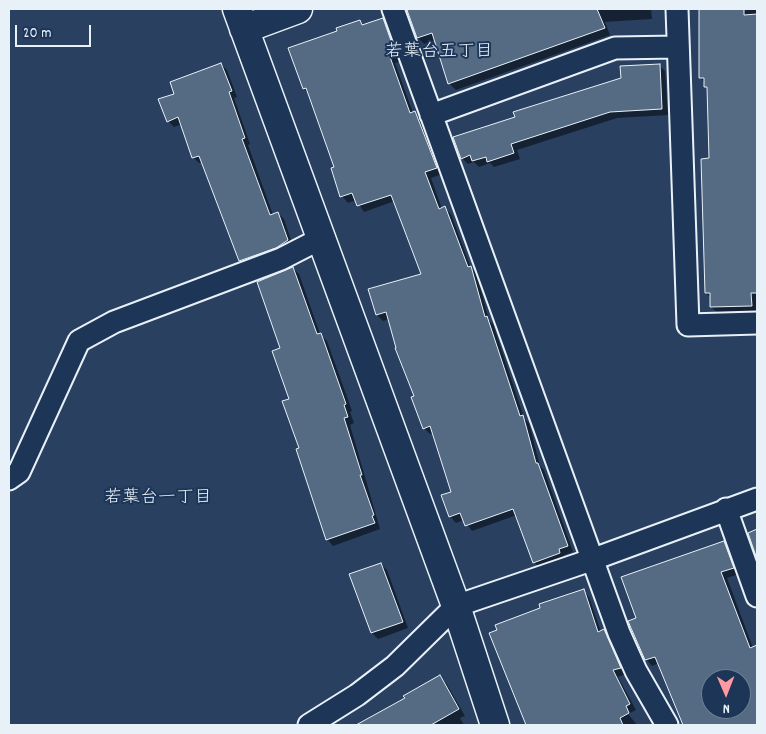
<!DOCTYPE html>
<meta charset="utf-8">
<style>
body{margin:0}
#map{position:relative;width:766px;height:734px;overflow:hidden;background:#294061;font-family:Dekko,sans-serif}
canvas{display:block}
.frame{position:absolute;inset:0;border:10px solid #e8f1f8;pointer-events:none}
.north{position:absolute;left:701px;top:669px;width:50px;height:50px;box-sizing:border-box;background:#1d3557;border:1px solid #6e8097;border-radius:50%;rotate:179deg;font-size:14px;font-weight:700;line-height:20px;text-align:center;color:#e8f1f8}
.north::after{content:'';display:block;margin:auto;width:18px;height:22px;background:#ff9aa2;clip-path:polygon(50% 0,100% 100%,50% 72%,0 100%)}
.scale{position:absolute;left:15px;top:25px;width:76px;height:22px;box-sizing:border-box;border:2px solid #e8f1f8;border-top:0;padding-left:6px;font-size:15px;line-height:18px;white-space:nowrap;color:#e8f1f8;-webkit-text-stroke:4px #1d3557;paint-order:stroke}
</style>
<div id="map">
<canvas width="766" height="734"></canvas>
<div class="frame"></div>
<div class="north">N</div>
<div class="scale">20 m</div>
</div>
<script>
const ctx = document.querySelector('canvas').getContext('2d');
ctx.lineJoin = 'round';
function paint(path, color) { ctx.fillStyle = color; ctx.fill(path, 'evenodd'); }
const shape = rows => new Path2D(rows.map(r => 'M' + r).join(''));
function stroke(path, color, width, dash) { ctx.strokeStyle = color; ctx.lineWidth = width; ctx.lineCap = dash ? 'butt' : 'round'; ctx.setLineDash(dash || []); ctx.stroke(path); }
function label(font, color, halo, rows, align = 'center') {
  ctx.font = font + ' Dekko,"Klee One",sans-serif'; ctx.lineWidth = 4; ctx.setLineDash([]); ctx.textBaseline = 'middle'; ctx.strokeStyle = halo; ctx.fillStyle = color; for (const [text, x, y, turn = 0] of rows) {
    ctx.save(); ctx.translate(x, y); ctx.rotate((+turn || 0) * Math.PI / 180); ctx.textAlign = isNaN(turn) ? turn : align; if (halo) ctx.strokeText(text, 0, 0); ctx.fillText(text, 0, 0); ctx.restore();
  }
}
paint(shape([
 [415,9,651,9,652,19,605,22,610,35,456,90,449,83,435,40,424,44,418,38,408,11],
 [699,9,757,9,757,312,718,313,711,307,711,298,706,293,710,160,708,89,701,78],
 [383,19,389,26,402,61,395,63,413,113,421,119,442,174,431,178,442,209,444,208,451,214,471,268,476,273,489,320,493,324,524,418,529,423,540,466,544,470,573,552,564,555,565,559,540,568,534,562,517,515,472,531,464,520,456,523,450,516,452,492,433,433,430,434,424,428,390,319,383,321,377,315,422,275,395,201,364,212,356,200,348,203,342,196,335,168,310,94,304,89,290,49,339,32,360,21,364,26],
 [221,64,227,70,237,97,234,98,250,144,248,145,273,215,278,213,284,219,293,246,246,267,240,261,203,162,199,163,193,157,182,124,174,127,168,121,176,94],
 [659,65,665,71,668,115,617,118,517,150,520,159,494,167,490,163,479,167,474,162,468,164,462,158,516,118],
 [293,268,299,274,320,334,327,341,352,411,350,412,354,423,350,425,380,529,333,546,327,539,300,449,282,348],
 [724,543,730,549,739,574,727,578,753,648,757,650,757,725,692,725,659,663,652,666,646,659,638,619],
 [711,679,741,679,741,709,711,709],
 [381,564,387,570,408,628,378,639,372,633,350,575],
 [583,590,589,597,601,632,604,631,610,637,626,674,618,677,636,710,628,714,637,725,528,725,526,721,542,609],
 [440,677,446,683,465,716,460,718,464,725,358,725,406,699]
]), '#0007');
const building = shape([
 [411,9,597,9,605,28,448,84,432,33,417,38,407,10,411,9],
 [699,9,744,9,744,15,757,14,757,293,751,293,752,306,710,307,710,293,705,293,701,159,709,158,707,87,704,87,704,78,699,78,699,9],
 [383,18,396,55,390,57,410,113,415,111,437,168,425,172,439,209,445,206,468,267,471,266,485,317,487,316,520,416,523,415,536,463,538,463,568,546,559,549,560,553,533,563,513,509,465,526,460,513,449,517,441,495,451,492,430,426,423,429,411,397,414,396,395,348,396,348,386,312,376,315,368,289,421,274,391,195,357,206,352,193,340,197,331,168,334,167,306,88,303,89,288,48,337,31,336,28,360,20,362,25,383,18],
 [221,63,232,91,229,92,245,138,242,139,270,215,278,212,288,240,276,248,239,261,199,156,192,158,178,117,167,122,158,99,174,94,170,82,221,63],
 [660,64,662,109,610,112,511,144,514,153,487,162,486,157,472,161,470,155,461,159,453,137,515,117,513,112,621,78,620,66,660,64],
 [293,267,317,334,321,333,346,404,344,405,348,417,344,418,362,475,360,475,374,515,372,516,375,523,326,540,296,449,299,448,282,401,289,399,272,351,280,348,257,282,293,267],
 [757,529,757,559,748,533,757,529],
 [724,541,734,568,721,572,750,648,757,645,757,725,683,725,655,657,645,660,631,628,628,621,636,618,621,577,724,541],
 [711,679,741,679,741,709,711,709,711,679],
 [381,563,403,622,371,633,349,574,381,563],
 [584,589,598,632,604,629,621,668,613,670,630,704,626,706,629,713,620,718,623,725,526,725,489,633,497,630,495,625,540,608,539,604,584,589],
 [440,675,459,709,431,725,356,725,405,698,403,696,440,675]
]);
paint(building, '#556a83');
stroke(building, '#e8f1f8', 1);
const street = shape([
 [393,9,619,633,636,671,667,725],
 [677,9,688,325,757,323],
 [431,115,615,48,677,47],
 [9,479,19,472,79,341,114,322,281,259,320,239],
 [726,509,757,596],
 [309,725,357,695,395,666,456,606,591,560,757,499]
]);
const secondary = shape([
 [237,9,456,606,495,725],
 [244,29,298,9]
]);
stroke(street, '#e8f1f8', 25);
stroke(secondary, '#e8f1f8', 31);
stroke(street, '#1d3557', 21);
stroke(secondary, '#1d3557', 28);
label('18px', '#e8f1f8', '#1d3557', [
 ["若葉台五丁目",439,54],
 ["若葉台一丁目",158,500]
]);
</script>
